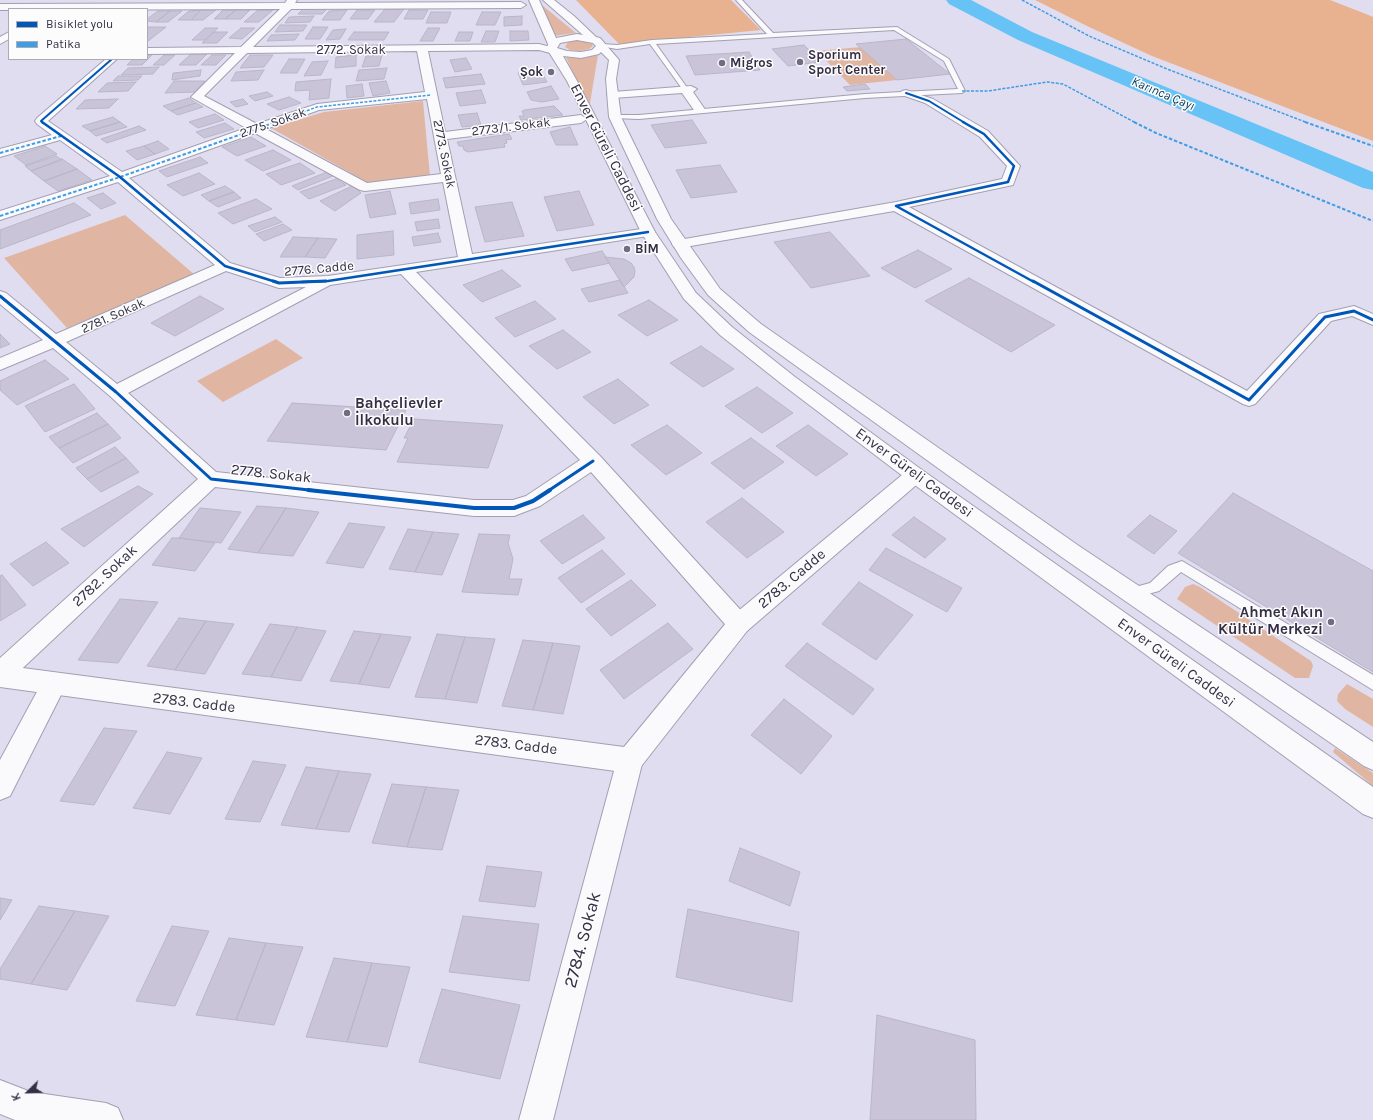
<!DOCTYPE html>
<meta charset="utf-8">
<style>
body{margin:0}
#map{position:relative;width:1373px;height:1120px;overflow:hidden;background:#e1ddf0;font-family:Karla,sans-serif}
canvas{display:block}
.legend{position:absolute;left:8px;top:8px;width:140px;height:52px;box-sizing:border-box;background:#fcfcfc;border:1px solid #acaab3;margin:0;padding:5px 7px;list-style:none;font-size:12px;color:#352f46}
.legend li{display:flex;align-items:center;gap:8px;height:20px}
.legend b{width:20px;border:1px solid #acaab3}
.north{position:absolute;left:8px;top:1072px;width:40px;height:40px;-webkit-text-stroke:3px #fcfcfc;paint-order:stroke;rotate:247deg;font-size:11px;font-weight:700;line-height:16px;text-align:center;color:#352f46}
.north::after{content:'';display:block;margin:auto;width:14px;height:18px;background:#352f46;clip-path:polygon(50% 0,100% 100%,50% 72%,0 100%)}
</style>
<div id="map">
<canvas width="1373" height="1120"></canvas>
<ul class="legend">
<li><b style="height:5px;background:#0057b8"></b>Bisiklet yolu</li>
<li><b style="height:5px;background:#3e9de4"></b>Patika</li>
</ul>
<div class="north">K</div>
</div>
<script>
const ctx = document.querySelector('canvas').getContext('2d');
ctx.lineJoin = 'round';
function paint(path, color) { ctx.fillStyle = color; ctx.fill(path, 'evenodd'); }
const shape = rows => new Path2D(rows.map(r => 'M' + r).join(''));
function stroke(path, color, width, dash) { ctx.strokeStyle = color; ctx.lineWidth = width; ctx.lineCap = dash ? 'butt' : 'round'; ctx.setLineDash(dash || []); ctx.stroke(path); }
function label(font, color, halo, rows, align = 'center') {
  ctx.font = font + ' Karla,sans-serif'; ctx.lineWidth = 3; ctx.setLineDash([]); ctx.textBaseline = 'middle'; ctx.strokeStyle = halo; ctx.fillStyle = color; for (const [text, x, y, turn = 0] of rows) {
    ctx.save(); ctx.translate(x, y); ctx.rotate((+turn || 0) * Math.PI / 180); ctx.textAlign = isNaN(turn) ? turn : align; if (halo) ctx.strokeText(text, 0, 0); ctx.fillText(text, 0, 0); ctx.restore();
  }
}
paint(shape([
 [537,1,576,33,553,36],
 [580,40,591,42,593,46,589,49,579,51,570,50,565,47,568,42],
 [861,47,897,80,850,85,817,51],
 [598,55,589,109,566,57,584,58],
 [423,101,430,176,370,184,271,128,324,112],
 [125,215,195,275,67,328,4,258],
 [276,339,303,358,223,402,197,381],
 [1193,584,1200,587,1311,661,1313,666,1309,678,1295,678,1177,599,1185,587],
 [1347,684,1373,699,1373,727,1345,709,1337,701,1338,694],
 [1335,748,1373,773,1373,786,1333,752]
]), '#e0b6a2');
paint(shape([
 [576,0,731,0,761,30,619,44],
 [1035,0,1330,0,1366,14,1373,17,1373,141,1152,56,1089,27]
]), '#e8b291');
paint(shape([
 [946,0,971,0,1032,32,1373,172,1373,190,1363,188,1018,40,949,4,946,0]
]), '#67c3f6');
const building = shape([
 [304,8,328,8,322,14,298,14,304,8],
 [385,9,404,9,394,22,374,22,385,9],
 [201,10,191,20,178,20,189,11,201,10],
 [201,10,216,10,203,20,191,20,201,10],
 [223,10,236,10,225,19,214,19,223,10],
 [236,10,250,10,241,19,225,19,236,10],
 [258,10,273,10,259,22,244,22,258,10],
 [347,10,340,20,322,20,329,11,347,10],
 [357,10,375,10,368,19,350,19,357,10],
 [409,10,428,10,423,19,404,19,409,10],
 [158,11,170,11,156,22,147,21,147,19,158,11],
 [170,11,182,11,168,22,156,22,170,11],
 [431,12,451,12,447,23,426,23,431,12],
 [482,12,501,12,495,25,476,25,482,12],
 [314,16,310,22,285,23,289,17,314,16],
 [522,16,522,25,504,26,504,17,522,16],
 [280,25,307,25,303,31,275,32,280,25],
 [148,27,166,27,147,42,148,27],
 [313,27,328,27,320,39,305,39,313,27],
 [205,28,218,28,205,40,192,40,205,28],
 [241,28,255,28,242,39,229,38,241,28],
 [428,28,440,28,433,41,420,41,428,28],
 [346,29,340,39,326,40,333,30,346,29],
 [486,31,499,31,495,42,481,42,486,31],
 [510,31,528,31,529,40,510,41,510,31],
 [214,32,228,32,217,43,202,43,214,32],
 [354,32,389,32,384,40,348,40,354,32],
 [459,32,473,32,470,41,455,41,459,32],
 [299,34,295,40,267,41,271,35,299,34],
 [906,39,950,74,897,80,856,44,906,39],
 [804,45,821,62,788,66,772,49,804,45],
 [749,52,760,70,695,75,686,56,749,52],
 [191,54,207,54,196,65,179,65,191,54],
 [147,55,152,55,142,65,127,65,133,59,147,59,147,55],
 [164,55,175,55,164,65,153,65,164,55],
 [212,55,226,55,216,65,201,65,212,55],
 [250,55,273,55,264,67,240,68,250,55],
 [356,55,356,66,335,68,336,57,356,55],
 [382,55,379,66,362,67,366,56,382,55],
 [466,58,472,69,455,72,450,60,466,58],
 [289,59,305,59,297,73,280,73,289,59],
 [328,61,321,75,304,76,312,62,328,61],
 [159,67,153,74,121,75,128,68,159,67],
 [387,68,384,79,356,81,359,70,387,68],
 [201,70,200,76,172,80,173,73,201,70],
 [264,70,258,80,231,81,236,72,264,70],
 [541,71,547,82,523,85,518,73,541,71],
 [481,74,485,84,446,88,443,78,481,74],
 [118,76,142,76,138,80,113,81,118,76],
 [331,79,329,98,309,100,310,90,295,91,296,82,331,79],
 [174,81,205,81,195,92,165,93,174,81],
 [386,81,390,93,373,96,369,83,386,81],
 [136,82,128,91,98,92,107,83,136,82],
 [362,84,364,96,347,98,346,86,362,84],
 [865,84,870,89,847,91,843,87,865,84],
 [551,86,559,99,542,102,531,100,527,92,551,86],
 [481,90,486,103,460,106,456,93,481,90],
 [267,92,273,96,255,101,249,96,267,92],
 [289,97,301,103,279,110,267,104,289,97],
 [189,98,196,103,171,111,163,106,189,98],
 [118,99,109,108,76,109,85,100,118,99],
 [243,99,248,104,236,107,230,102,243,99],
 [196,103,203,107,178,115,171,111,196,103],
 [554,106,563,115,521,120,519,116,524,116,522,111,524,111,524,110,554,106],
 [477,113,481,125,462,127,458,115,477,113],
 [215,114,224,120,198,128,189,122,215,114],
 [113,117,120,122,90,131,82,126,113,117],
 [692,120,707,143,665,148,651,125,692,120],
 [120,122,127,127,96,136,90,131,120,122],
 [225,123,234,129,204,138,196,132,225,123],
 [139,126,146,130,107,143,101,139,139,126],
 [570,127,578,145,556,145,550,132,570,127],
 [509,134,512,139,506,140,507,143,504,144,505,147,468,152,464,150,463,146,459,146,457,142,509,134],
 [251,137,266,146,237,156,222,147,251,137],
 [158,141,169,149,155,154,144,146,158,141],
 [45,146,57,154,26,165,14,156,45,146],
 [144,146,155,154,137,160,126,151,144,146],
 [273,150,291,160,263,171,245,160,273,150],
 [56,156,62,160,31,171,25,166,56,156],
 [200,157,208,163,167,177,159,171,200,157],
 [62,159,77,169,44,181,31,171,62,159],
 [300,163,315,173,281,185,266,174,300,163],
 [720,165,737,192,691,198,676,170,720,165],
 [77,169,92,180,58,191,44,181,77,169],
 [327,172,333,176,298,190,292,186,327,172],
 [199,173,215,184,183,196,167,185,199,173],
 [336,179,346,185,309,199,300,192,336,179],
 [354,185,361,193,335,211,320,201,354,185],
 [225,186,234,192,209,201,201,195,225,186],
 [390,191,396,214,370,218,365,195,390,191],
 [579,191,594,225,557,231,544,197,579,191],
 [234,192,241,198,218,207,209,201,234,192],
 [103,193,116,203,101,209,87,198,103,193],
 [256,199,272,209,233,224,218,213,256,199],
 [438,199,440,210,411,214,409,203,438,199],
 [512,202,524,236,485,242,475,207,512,202],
 [74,203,91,215,0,249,0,230,74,203],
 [275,217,282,222,255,232,248,226,275,217],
 [438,219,440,228,417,231,415,222,438,219],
 [283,224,292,230,264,241,256,234,283,224],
 [393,231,394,255,357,259,357,235,393,231],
 [830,232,870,276,811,288,774,242,830,232],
 [438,233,441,242,414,246,412,237,438,233],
 [293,237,318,238,305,257,280,257,293,237],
 [318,238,337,239,325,258,305,257,318,238],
 [918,250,952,269,915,288,881,268,918,250],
 [602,251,610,263,572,271,565,259,602,251],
 [605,257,624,259,631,263,634,267,635,271,634,277,624,287,605,257],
 [502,270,521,286,482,302,463,285,502,270],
 [969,278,1055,325,1011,352,925,301,969,278],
 [620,280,628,293,589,302,581,289,620,280],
 [200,296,224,309,175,336,151,323,200,296],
 [649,300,678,320,647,336,618,315,649,300],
 [535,301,556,319,515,337,495,318,535,301],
 [563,330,591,352,557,369,529,346,563,330],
 [0,334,10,344,0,348,0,334],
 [701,346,734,369,703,387,670,363,701,346],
 [45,360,69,379,17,405,0,390,0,381,45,360],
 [618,379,649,405,614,424,583,397,618,379],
 [74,384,95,409,45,432,25,406,74,384],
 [757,387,793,413,762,433,725,406,757,387],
 [292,403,406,410,386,450,267,441,292,403],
 [97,413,108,424,59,448,49,437,97,413],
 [414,419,503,425,488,468,397,462,408,438,404,438,414,419],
 [108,424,121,438,73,463,59,448,108,424],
 [667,425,702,453,666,475,631,445,667,425],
 [808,425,848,454,816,476,776,446,808,425],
 [751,438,784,462,744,489,711,463,751,438],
 [115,447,126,458,87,479,76,468,115,447],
 [126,458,139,472,101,492,87,479,126,458],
 [138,486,153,494,84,547,61,529,138,486],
 [1233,493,1373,571,1373,672,1178,553,1233,493],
 [742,498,784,532,747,558,706,522,742,498],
 [257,506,286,508,258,553,228,549,257,506],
 [200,508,241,512,221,543,179,538,200,508],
 [286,508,319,512,293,556,258,553,286,508],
 [583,515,605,538,562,564,540,541,583,515],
 [1150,515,1177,531,1154,554,1127,536,1150,515],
 [914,517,946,539,925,558,892,535,914,517],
 [349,523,385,527,363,568,326,563,349,523],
 [408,529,433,532,415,572,389,569,408,529],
 [433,532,459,534,442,575,415,572,433,532],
 [479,534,510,535,508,543,513,559,509,579,522,579,518,595,462,592,479,534],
 [172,538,179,538,215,543,195,571,152,565,172,538],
 [46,542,69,563,33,586,10,564,46,542],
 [886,548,962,588,947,612,869,570,886,548],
 [602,550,625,574,581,603,558,578,602,550],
 [2,575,26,605,0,621,0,576,2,575],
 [631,580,656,605,611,636,586,609,631,580],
 [859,582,913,615,876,660,822,624,859,582],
 [120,599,158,602,118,663,78,660,120,599],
 [179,618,206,621,175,670,147,666,179,618],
 [206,621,234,624,205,674,175,670,206,621],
 [668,623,693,649,624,699,600,670,668,623],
 [270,624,297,627,271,677,242,674,270,624],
 [297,627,326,631,301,681,271,677,297,627],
 [354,631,381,634,359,684,330,681,354,631],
 [381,634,411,637,389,688,359,684,381,634],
 [437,634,465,637,445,699,415,697,437,634],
 [465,637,495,639,477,703,445,699,465,637],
 [523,640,553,643,533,710,502,706,523,640],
 [553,643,580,646,563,714,533,710,553,643],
 [807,643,874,689,853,715,785,666,807,643],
 [784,699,832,736,801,774,751,735,784,699],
 [104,728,137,731,94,805,60,801,104,728],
 [167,752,202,758,170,814,133,808,167,752],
 [253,761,286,765,260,822,225,819,253,761],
 [306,767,339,771,316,829,281,825,306,767],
 [339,771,371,774,349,832,316,829,339,771],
 [392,784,426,787,407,847,372,843,392,784],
 [426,787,459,790,442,850,407,847,426,787],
 [740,848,800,872,790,906,729,881,740,848],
 [487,866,542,872,535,907,479,901,487,866],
 [0,898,12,900,0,920,0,898],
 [39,906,75,911,31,984,0,979,0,969,39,906],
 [688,909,799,932,792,1002,676,977,688,909],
 [75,911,109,916,67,990,31,984,75,911],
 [463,916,539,924,529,981,449,972,463,916],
 [172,926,209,931,175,1006,136,1001,172,926],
 [229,938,266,943,236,1020,196,1015,229,938],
 [266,943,303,947,274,1025,236,1020,266,943],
 [334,958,372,963,347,1042,306,1037,334,958],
 [372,963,410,967,387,1047,347,1042,372,963],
 [442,989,520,1005,500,1079,419,1062,442,989],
 [877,1015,975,1040,976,1120,870,1120,877,1015]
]);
paint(building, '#c9c4d8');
stroke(building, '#bab6c9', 1);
const lane = shape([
 [736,0,742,0,773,33,897,27,949,59,965,91,962,93,865,98,639,119,613,118,612,117,615,115,639,115,865,94,958,89,944,61,894,30,656,44,688,89,685,91,683,90,650,44,617,49,599,46,602,44,617,45,652,40,767,34,736,0],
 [1182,561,1373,675,1373,690,1181,572,1159,591,1133,598,1128,597,1126,593,1128,589,1150,583,1168,566,1182,561]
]);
const street = shape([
 [287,0,297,0,295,3,521,2,526,5,521,8,291,9,253,47,539,44,558,49,559,51,554,54,539,50,428,51,445,132,581,115,587,119,581,123,447,139,472,254,648,228,653,229,655,232,653,235,648,236,416,272,600,456,747,617,751,624,747,631,739,634,731,631,591,472,540,506,514,516,474,516,215,487,9,681,0,684,0,658,198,479,110,396,53,348,0,370,0,358,43,340,0,304,0,291,6,293,56,334,215,265,118,182,0,220,0,211,110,176,60,140,0,157,0,149,52,135,37,124,35,121,37,118,106,59,117,59,48,121,122,172,246,128,191,97,235,53,147,54,147,48,241,47,280,9,0,10,0,4,285,3,287,0],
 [417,51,425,92,317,104,257,124,204,96,247,53,417,51],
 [427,99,441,174,367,183,266,129,319,110,427,99],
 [255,133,360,190,365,191,443,182,458,257,328,276,280,278,230,263,129,178,255,133],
 [226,271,279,288,306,287,117,384,66,342,226,271],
 [401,274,580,460,526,496,513,500,474,500,216,472,128,393,330,285,401,274],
 [9,32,9,39,0,44,0,37,9,32],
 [691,86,697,89,693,92,706,111,704,113,696,113,682,93,613,98,607,95,613,92,691,86],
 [906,90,933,99,988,131,1020,166,1013,185,909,207,1247,391,1319,314,1354,306,1373,314,1373,325,1352,316,1331,321,1255,404,1249,406,1243,404,894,211,679,248,674,247,672,244,674,241,679,240,896,202,1002,179,1007,166,980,137,925,103,902,95,900,93,902,91,906,90],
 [54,674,63,677,66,685,10,796,0,800,0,760,45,677,54,674],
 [630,747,639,751,643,760,553,1120,519,1120,617,760,621,751,630,747],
 [0,1080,31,1092,106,1103,118,1108,123,1120,15,1120,0,1114,0,1080]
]);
const secondary = shape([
 [915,468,922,470,925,475,922,480,747,631,639,769,630,773,0,687,0,665,624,747,731,617,908,470,915,468]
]);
const primary = shape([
 [529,0,539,0,556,38,577,34,583,35,543,0,554,0,574,16,596,37,600,38,619,60,616,79,621,117,671,219,720,289,761,324,1079,546,1373,742,1373,770,1364,766,1063,558,749,332,708,295,681,258,657,219,609,117,606,79,609,60,601,52,599,54,581,58,563,56,577,81,655,232,696,293,732,327,795,377,922,470,1373,787,1373,818,1363,814,908,480,783,385,720,335,684,299,641,232,567,81,547,49,548,44,529,0],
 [577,40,593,43,596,46,592,50,581,52,567,51,557,48,560,43,577,40]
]);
stroke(lane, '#a39fb1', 2);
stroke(street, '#a39fb1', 2);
stroke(secondary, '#a39fb1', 2);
stroke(primary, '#a39fb1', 2);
paint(lane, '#fafafd');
paint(street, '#fafafd');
paint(secondary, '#fafafd');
paint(primary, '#fafafd');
stroke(shape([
 [1022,0,1089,36,1167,69,1308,123],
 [962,91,988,91,1047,82,1063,84,1136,123],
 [273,123,317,107,431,95]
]), '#3e9de4', 1.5, [3, 1.5]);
stroke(shape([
 [1134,122,1156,133,1373,221],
 [1305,122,1373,146],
 [0,153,61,136],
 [0,216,120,177,276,122]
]), '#3e9de4', 2, [3.5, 2]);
stroke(shape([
 [906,93,929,101,965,123],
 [43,123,41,121,112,59]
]), '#0057b8', 2);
stroke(shape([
 [42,122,120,177,225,266,276,282],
 [963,122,984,134,1014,166,1008,182,896,206,1034,282],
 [302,282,328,281,648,232]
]), '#0057b8', 2.5);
stroke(shape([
 [273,281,279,283,326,281],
 [1033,281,1249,400,1325,317,1354,311,1373,320],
 [0,296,116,392,211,479,318,491],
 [548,491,593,461]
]), '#0057b8', 3);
stroke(shape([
 [308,490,474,508,514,508,533,501,550,490]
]), '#0057b8', 4);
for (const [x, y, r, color] of [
 [800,62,4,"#716c82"],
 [722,63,4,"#716c82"],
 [551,72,4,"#716c82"],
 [627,249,4,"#716c82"],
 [347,413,4,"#716c82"],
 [1331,622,4,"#716c82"]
]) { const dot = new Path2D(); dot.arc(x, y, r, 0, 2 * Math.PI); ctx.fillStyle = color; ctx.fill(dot); stroke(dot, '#fcfcfc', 1.5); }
label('13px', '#352f46', '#fcfcfc', [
 ["2772. Sokak",351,50],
 ["2775. Sokak",273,123,-19],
 ["2773/1. Sokak",511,127,-7],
 ["2773. Sokak",444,154,78],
 ["2776. Cadde",319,269,-5],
 ["2781. Sokak",113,316,-24]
]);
label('bold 13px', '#352f46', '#fcfcfc', [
 ["Sporium",808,55],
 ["Sport Center",808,70],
 ["Migros",730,63],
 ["Şok",543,72,"right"],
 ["BİM",635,249]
], 'left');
label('italic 13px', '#033b55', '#fcfcfc', [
 ["Karınca Çayı",1163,94,23]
]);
label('15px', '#352f46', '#fcfcfc', [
 ["Enver Güreli Caddesi",606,148,63],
 ["Enver Güreli Caddesi",914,473,36],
 ["2778. Sokak",271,474,6],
 ["2782. Sokak",105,576,-43],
 ["2783. Cadde",792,579,-40],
 ["Enver Güreli Caddesi",1176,663,36],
 ["2783. Cadde",194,703,7],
 ["2783. Cadde",516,745,7]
]);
label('bold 15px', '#352f46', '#fcfcfc', [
 ["Bahçelievler",355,404],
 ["İlkokulu",355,421],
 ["Ahmet Akın",1323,613,"right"],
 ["Kültür Merkezi",1323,630,"right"]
], 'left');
label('18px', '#352f46', '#fcfcfc', [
 ["2784. Sokak",583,940,-75]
]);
</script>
